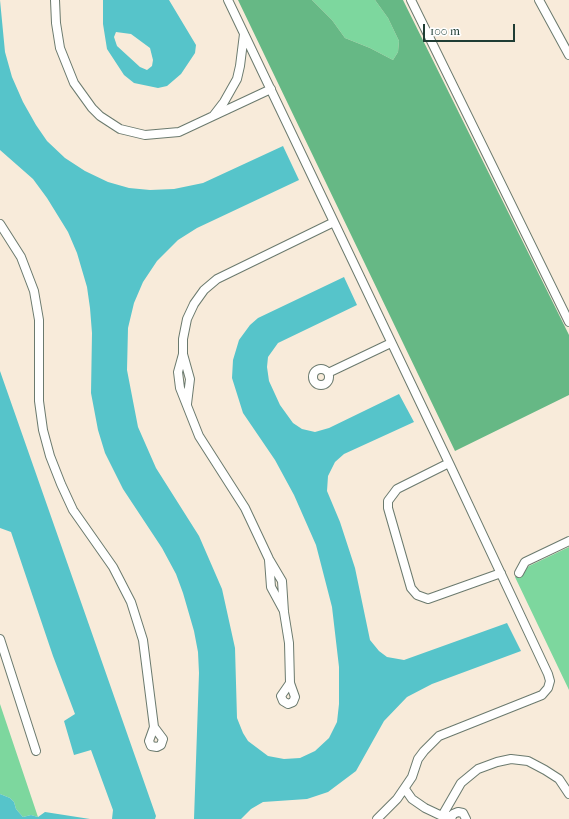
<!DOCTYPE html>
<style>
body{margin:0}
#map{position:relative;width:569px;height:819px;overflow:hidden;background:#f8ebda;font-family:"IM FELL French Canon",serif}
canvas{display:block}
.scale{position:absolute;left:423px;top:24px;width:92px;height:18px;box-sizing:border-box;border:2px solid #1f3d34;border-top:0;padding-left:5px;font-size:12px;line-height:14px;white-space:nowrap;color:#1f3d34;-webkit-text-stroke:3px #fff;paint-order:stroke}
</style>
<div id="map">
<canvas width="569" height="819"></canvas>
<div class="scale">100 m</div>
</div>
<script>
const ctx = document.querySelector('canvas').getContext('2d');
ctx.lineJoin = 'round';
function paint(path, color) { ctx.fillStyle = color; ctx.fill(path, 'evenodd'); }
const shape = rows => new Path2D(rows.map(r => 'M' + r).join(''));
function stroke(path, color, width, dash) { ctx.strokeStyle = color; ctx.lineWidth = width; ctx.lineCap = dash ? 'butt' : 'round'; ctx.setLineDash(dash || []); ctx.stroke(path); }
paint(shape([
 [312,0,375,0,388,18,399,41,398,52,393,60,370,48,345,38,332,20],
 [569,547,569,690,515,577,529,566],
 [0,704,38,817,31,815,23,817,16,809,14,802,10,798,0,794]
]), '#7dd79e');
paint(shape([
 [238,0,312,0,332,20,345,38,370,48,393,60,398,52,399,41,388,18,375,0,403,0,569,335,569,395,455,451]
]), '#66b885');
paint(shape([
 [0,0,5,52,12,77,23,102,36,125,47,141,65,158,85,171,108,182,129,188,150,190,174,189,203,183,283,146,299,180,197,228,178,240,157,261,143,282,134,303,128,328,127,370,138,427,156,468,199,536,222,589,235,648,237,718,243,733,248,741,268,756,284,759,300,758,315,751,329,738,337,722,339,704,339,667,332,607,316,545,294,495,275,460,243,413,232,378,233,360,239,340,250,325,258,318,344,277,357,305,278,343,268,357,267,367,269,381,280,405,293,423,302,429,315,432,329,428,399,394,414,422,344,454,335,462,328,476,327,491,340,522,355,568,370,640,379,651,387,657,404,660,507,623,521,651,432,684,407,697,384,721,356,771,328,792,307,799,263,802,251,809,241,819,194,819,199,673,198,652,194,631,183,593,176,574,162,548,123,489,105,453,98,430,91,393,92,333,90,308,87,287,77,253,68,232,47,198,33,179,0,150],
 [103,0,169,0,196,45,195,53,181,74,167,86,158,88,134,83,124,75,107,49,103,24],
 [116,32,131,34,150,48,153,60,152,66,147,70,140,67,117,46,114,37],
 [0,371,156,816,155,819,112,819,113,810,91,750,74,755,64,721,75,714,53,656,11,532,0,528],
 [0,794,10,798,14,802,16,809,23,817,31,815,38,817,45,812,90,819,0,819]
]), '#56c4ca');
const minor = shape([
 [55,0,56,23,60,48,74,83,92,108,100,116,120,129,145,135,179,132,271,89],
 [228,0,449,463,548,674,550,681,548,688,542,695,439,736,424,751,418,759,412,777,397,799,377,819],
 [411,0,569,322],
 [539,0,569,55],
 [214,115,224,102,237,79,240,66,244,34],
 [0,224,21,257,34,291,39,320,39,401,43,430,50,456,61,484,73,510,113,567,131,602,143,640,154,727],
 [183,354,190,379,187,404],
 '313 377a8 8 0 1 1 16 0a8 8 0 1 1-16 0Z',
 [328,373,391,343],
 [449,463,397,489,388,501,388,508,411,588,417,595,428,599,501,573],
 [269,560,271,587,284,611],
 [519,573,525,562,569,541],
 [0,639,36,751],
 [290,683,289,643,284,612,282,581,269,559,245,508,199,436,180,388,178,372,183,354,183,339,187,319,194,304,204,290,217,279,334,222],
 [290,683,295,697,293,702,288,704,283,701,281,696,290,683],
 [154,727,163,739,161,745,157,747,151,746,149,741,154,727],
 [405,789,412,799,425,808,442,816,452,816],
 [442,816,461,783,478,769,497,762,511,759,528,761,545,770,559,779,569,794],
 [451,819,453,814,458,812,463,813,466,819]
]);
stroke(minor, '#6b7a6e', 10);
stroke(minor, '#fff', 8);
</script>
